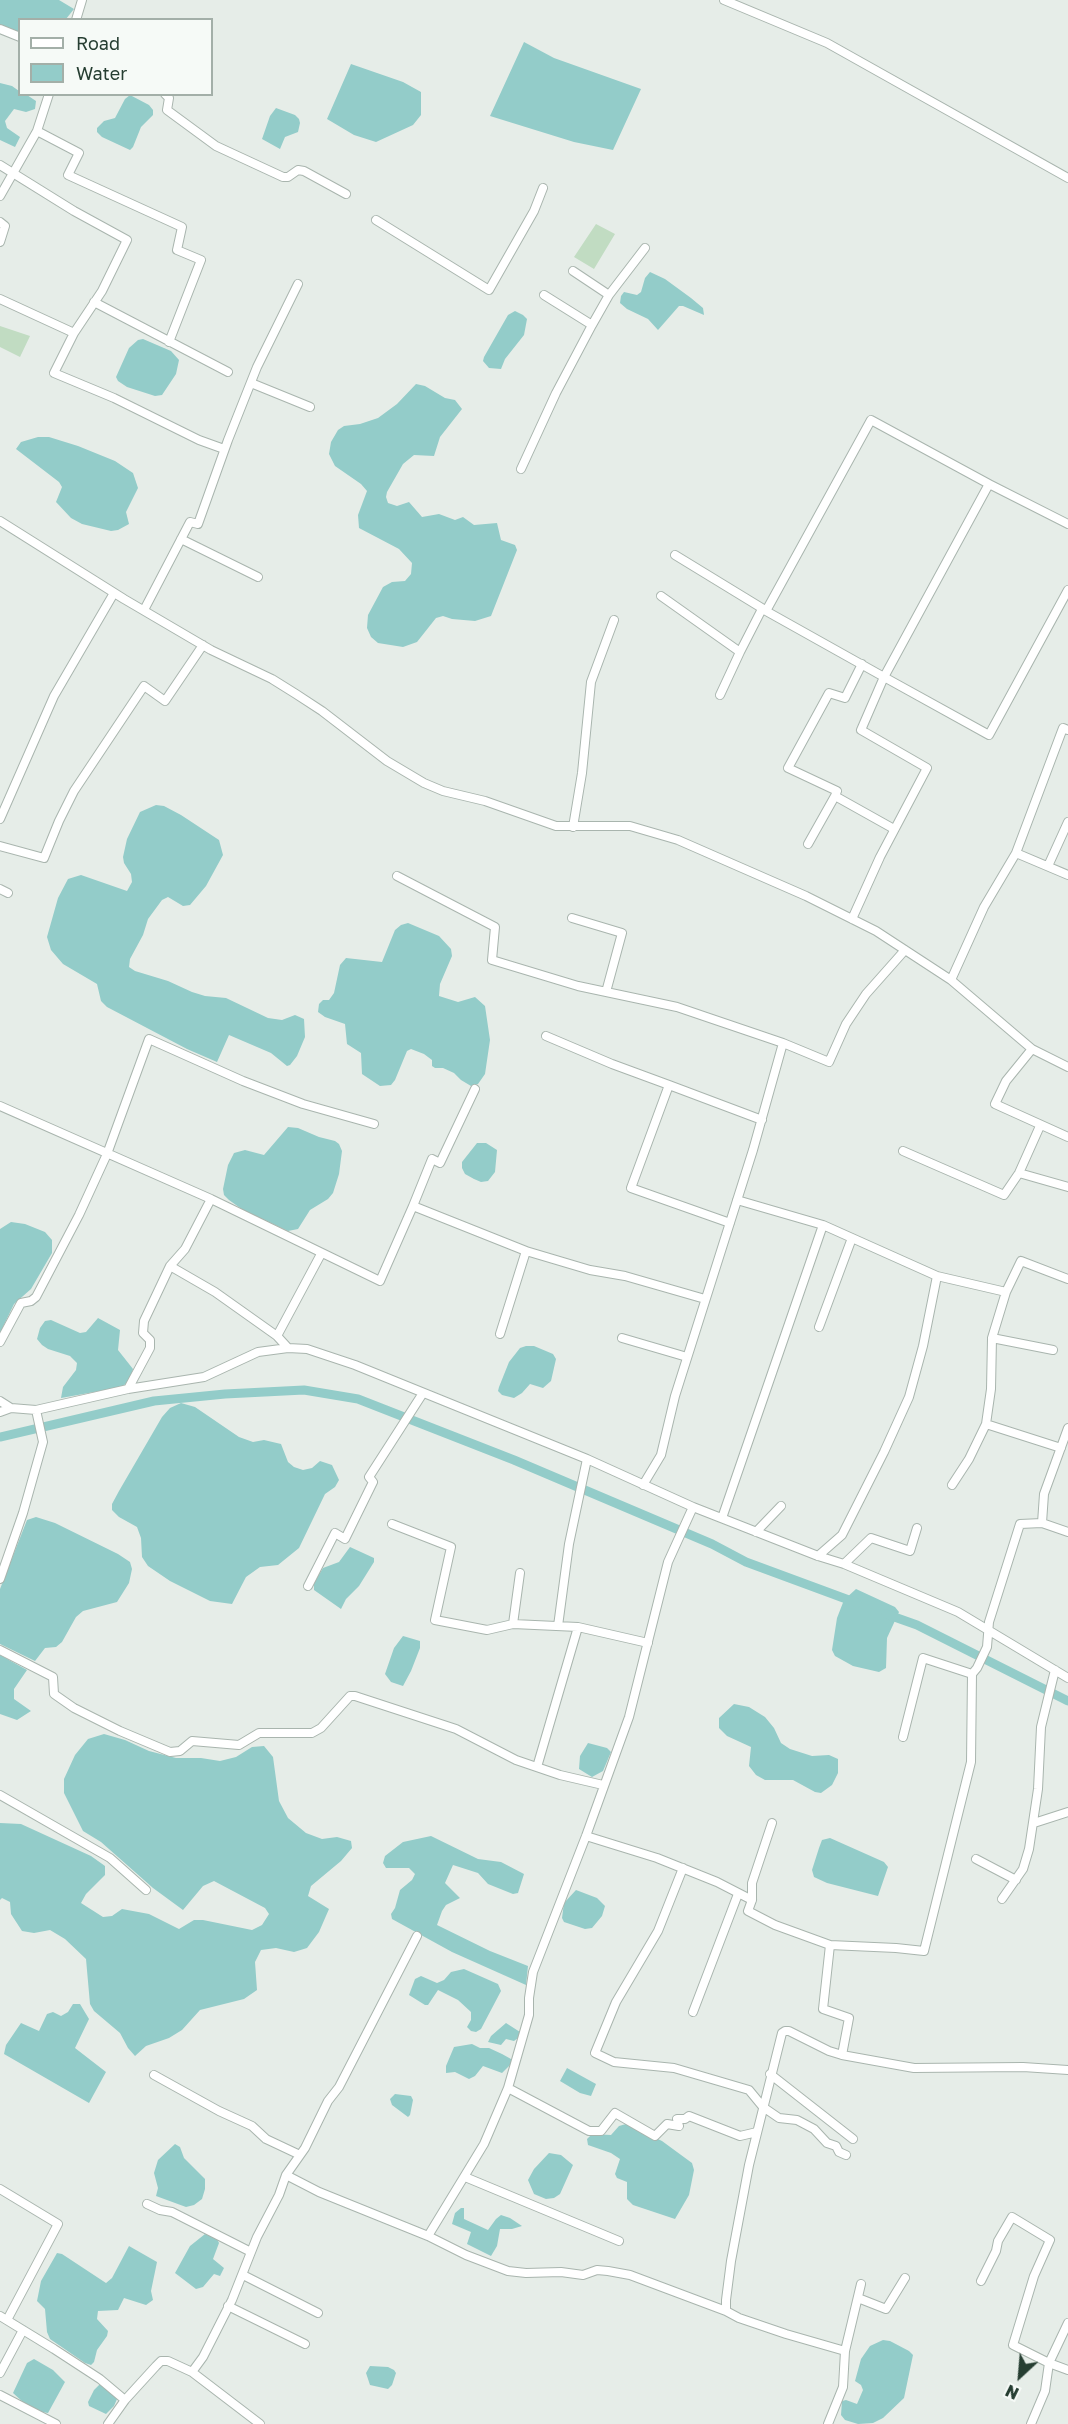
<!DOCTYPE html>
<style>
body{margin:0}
#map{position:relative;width:1068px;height:2424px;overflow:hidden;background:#e6ede8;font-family:"Golos Text",sans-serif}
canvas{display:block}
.legend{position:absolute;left:18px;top:18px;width:195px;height:78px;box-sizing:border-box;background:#f6faf7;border:2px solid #a3afa8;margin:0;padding:8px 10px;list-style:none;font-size:18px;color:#263e32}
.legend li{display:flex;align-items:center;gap:12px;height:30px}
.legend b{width:30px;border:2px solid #a3afa8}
.north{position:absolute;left:990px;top:2346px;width:60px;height:60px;-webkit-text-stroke:4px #f6faf7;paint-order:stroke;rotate:206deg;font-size:16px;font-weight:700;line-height:24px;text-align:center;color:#263e32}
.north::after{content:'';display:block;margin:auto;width:21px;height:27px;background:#263e32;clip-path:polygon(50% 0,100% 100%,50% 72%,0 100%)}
</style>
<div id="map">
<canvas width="1068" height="2424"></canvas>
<ul class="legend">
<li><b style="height:8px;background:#fff"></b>Road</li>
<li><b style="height:16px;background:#93ccc9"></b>Water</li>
</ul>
<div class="north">N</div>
</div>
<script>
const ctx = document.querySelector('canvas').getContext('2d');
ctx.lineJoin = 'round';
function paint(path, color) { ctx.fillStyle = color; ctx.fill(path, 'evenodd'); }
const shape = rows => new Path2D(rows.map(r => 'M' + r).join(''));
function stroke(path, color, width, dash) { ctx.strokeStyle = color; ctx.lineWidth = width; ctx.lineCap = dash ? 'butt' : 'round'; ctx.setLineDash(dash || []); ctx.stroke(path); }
paint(shape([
 [596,224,615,234,594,269,574,257],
 [0,326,30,336,20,357,0,347]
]), '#c1dcc2');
paint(shape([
 [0,0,59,0,74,9,66,19,20,20,19,35,0,26],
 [524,42,554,58,641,89,613,150,574,142,490,116],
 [351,64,403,82,421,92,421,115,413,125,376,142,354,135,327,119],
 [0,83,12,86,19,91,20,94,27,95,36,101,35,109,26,112,14,109,5,121,7,128,20,137,15,147,0,140],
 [130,95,149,105,153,110,153,115,141,127,133,147,130,150,102,137,97,132,97,128,104,121,115,118,125,99],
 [276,108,295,115,299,119,300,123,298,132,285,137,280,149,262,139,270,116],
 [650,272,665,279,691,298,703,308,704,315,683,306,679,306,658,330,648,319,627,309,620,303,621,296,624,292,637,295,641,292,645,278],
 [515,311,523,315,527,319,524,335,505,359,501,369,489,368,483,361,484,357,508,315],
 [143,339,171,351,179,360,176,374,162,395,155,396,127,387,118,381,116,377,129,348,138,340],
 [416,384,425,386,445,398,455,400,462,409,440,437,434,456,414,455,403,464,387,492,386,497,388,503,397,506,409,502,422,517,439,514,455,520,463,517,474,525,497,523,501,540,515,545,517,550,491,616,475,621,452,619,443,616,436,618,417,642,403,647,378,643,371,637,367,628,368,615,383,587,392,582,405,581,411,574,412,563,399,549,359,528,358,515,367,491,361,484,335,466,329,454,331,442,338,430,344,426,360,424,378,418,397,404],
 [38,437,49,437,78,446,115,461,133,473,138,488,126,512,129,524,118,530,111,531,82,524,71,518,56,502,62,487,59,482,16,449,21,442],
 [156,805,164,806,181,815,219,840,223,855,206,886,190,905,183,906,168,897,162,900,148,919,143,935,130,959,129,967,135,971,168,981,192,992,205,996,226,998,268,1018,282,1020,295,1015,304,1019,305,1037,297,1056,290,1065,287,1066,271,1053,229,1035,217,1062,187,1049,107,1007,101,1001,97,984,63,964,51,950,47,937,58,898,68,879,81,875,127,891,132,882,131,874,124,863,123,857,127,839,140,812],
 [408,923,439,936,451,949,452,956,440,984,439,996,458,1002,475,997,485,1006,490,1040,485,1074,478,1084,471,1086,461,1080,454,1073,443,1068,435,1068,432,1066,432,1060,424,1054,411,1049,407,1051,395,1080,391,1085,380,1086,362,1074,361,1053,347,1044,345,1024,325,1017,318,1012,319,1004,323,1000,329,1000,334,993,340,965,346,958,382,962,395,930,401,925],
 [288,1127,298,1128,319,1137,335,1141,339,1144,342,1151,339,1174,333,1193,328,1199,310,1210,298,1229,288,1231,243,1210,229,1200,224,1195,223,1189,228,1165,234,1153,245,1150,264,1155],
 [477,1143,486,1143,497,1150,495,1172,488,1181,481,1182,474,1179,465,1174,462,1168,462,1162],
 [11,1222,25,1224,45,1232,52,1240,52,1253,31,1289,14,1304,0,1333,0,1229],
 [98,1318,120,1330,118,1350,133,1369,132,1374,129,1381,122,1387,61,1398,63,1387,76,1370,77,1363,70,1356,48,1349,42,1345,37,1339,40,1328,45,1321,51,1320,80,1333,86,1332],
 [526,1346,534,1346,553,1354,556,1359,551,1381,543,1388,530,1384,522,1393,514,1398,502,1395,498,1391,499,1387,509,1362,520,1348],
 [181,1403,195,1407,239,1437,253,1442,264,1440,281,1444,288,1462,294,1467,303,1470,312,1468,320,1461,332,1465,339,1480,335,1487,325,1494,299,1548,278,1565,260,1567,246,1577,232,1604,210,1601,170,1581,148,1566,142,1557,141,1538,137,1527,119,1517,112,1510,112,1504,119,1491,162,1417,170,1408],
 [36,1517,55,1523,118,1554,130,1562,132,1569,129,1583,117,1602,83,1611,76,1617,62,1642,56,1647,45,1648,35,1661,0,1644,0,1589,27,1520],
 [350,1547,374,1558,374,1562,359,1586,346,1599,341,1609,314,1590,314,1583,323,1568,339,1562],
 [856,1589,895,1607,899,1612,887,1638,886,1668,879,1672,853,1666,835,1656,832,1650,837,1618,844,1600],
 [403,1636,420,1641,420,1648,411,1671,403,1686,391,1682,385,1674,394,1648],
 [0,1655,27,1670,14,1689,14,1699,31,1711,17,1720,0,1714],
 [734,1704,749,1707,765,1717,774,1728,781,1743,790,1749,812,1756,829,1755,838,1759,838,1773,832,1785,821,1793,815,1792,793,1780,765,1780,756,1775,749,1766,751,1747,727,1736,719,1728,719,1718],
 [104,1734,125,1740,149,1751,176,1758,201,1758,220,1761,236,1757,252,1747,264,1746,273,1757,279,1801,288,1818,306,1833,322,1839,337,1837,351,1841,352,1848,341,1861,311,1886,308,1896,329,1909,319,1932,307,1948,294,1952,276,1948,261,1950,255,1962,257,1990,244,1999,200,2010,182,2030,169,2038,146,2046,135,2056,128,2048,120,2033,94,2011,90,2004,86,1959,65,1939,50,1930,34,1933,22,1931,11,1914,10,1902,2,1898,0,1900,0,1823,21,1824,91,1856,105,1866,105,1875,86,1894,81,1903,103,1917,112,1916,122,1909,149,1914,179,1929,194,1920,203,1920,252,1930,262,1925,269,1914,265,1908,214,1881,203,1886,183,1910,153,1888,101,1842,83,1831,64,1793,64,1779,75,1755,88,1739],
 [588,1743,607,1748,611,1752,603,1771,592,1777,579,1769,580,1756],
 [431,1836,478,1859,501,1862,524,1874,518,1893,513,1894,488,1884,478,1873,453,1865,445,1883,460,1898,446,1905,442,1911,437,1925,490,1951,528,1966,526,1985,452,1952,392,1919,391,1914,395,1908,400,1890,412,1880,415,1874,409,1868,386,1868,383,1863,385,1856,403,1842],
 [830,1838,884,1862,888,1867,878,1896,827,1883,814,1877,812,1870,819,1848,822,1840],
 [576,1890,597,1898,605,1906,602,1916,592,1928,585,1929,564,1922,562,1918,564,1903],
 [464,1969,498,1984,501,1991,481,2029,476,2032,471,2031,467,2027,471,2020,471,2012,458,2000,438,1990,428,2005,425,2005,409,1995,415,1979,421,1976,437,1983,444,1980,451,1972],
 [73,2004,80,2004,89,2019,75,2048,106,2072,89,2103,4,2054,6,2045,21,2023,39,2031,47,2014,53,2012,61,2016,68,2012],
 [506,2023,520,2032,518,2038,514,2041,506,2039,501,2045,488,2042,491,2036],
 [472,2044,480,2048,489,2048,502,2054,511,2059,511,2064,502,2073,483,2066,475,2076,469,2079,455,2072,446,2073,446,2066,454,2047],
 [567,2068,596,2084,591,2096,580,2093,560,2081],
 [395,2094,411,2096,413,2100,410,2115,408,2117,392,2105,390,2099],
 [626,2124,662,2141,692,2163,694,2170,689,2195,675,2219,633,2205,627,2199,627,2182,617,2178,615,2174,620,2159,611,2153,588,2145,587,2139,592,2134,611,2135,619,2126],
 [175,2144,180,2147,184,2158,205,2179,205,2189,202,2199,194,2205,186,2207,156,2196,158,2188,154,2173,158,2160],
 [549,2153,561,2155,573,2165,560,2194,554,2198,546,2199,534,2194,528,2180,534,2169],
 [461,2208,464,2208,464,2219,488,2230,496,2219,501,2215,510,2218,522,2226,512,2229,500,2229,497,2246,491,2256,467,2244,471,2232,452,2224,455,2213],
 [205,2234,217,2239,219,2243,213,2259,224,2268,220,2276,214,2274,203,2287,196,2289,175,2273,190,2246],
 [129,2246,157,2262,151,2291,153,2300,146,2305,124,2298,118,2310,98,2311,97,2319,108,2331,107,2336,97,2350,94,2362,91,2365,85,2363,50,2339,47,2332,45,2309,37,2301,41,2281,57,2253,62,2254,106,2283,112,2278],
 [883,2340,890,2341,909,2351,913,2355,904,2398,883,2418,873,2423,858,2424,845,2420,841,2415,842,2401,846,2400,857,2404,863,2390,861,2385,855,2381,861,2359,870,2346],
 [34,2359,53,2370,65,2382,48,2413,42,2412,24,2403,13,2393,27,2363],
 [370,2366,388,2367,394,2370,396,2373,392,2385,388,2389,370,2385,366,2373],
 [100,2384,117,2399,114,2406,106,2414,89,2406,88,2402,94,2390]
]), '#93ccc9');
stroke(shape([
 [0,1437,154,1401,225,1394,304,1390,358,1399,514,1460,712,1544,746,1562,857,1603],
 [886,1614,917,1625,1068,1701]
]), '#93ccc9', 9);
const street = shape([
 [724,0,827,43,1068,178],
 [76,20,82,0],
 [0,29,20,37],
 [165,94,169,98,167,110,216,146,283,177,288,177,298,170,304,171,346,194],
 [37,131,79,153,68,175,182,227,177,250,201,260,169,342],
 [0,165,74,211,127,240,102,291,74,333],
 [0,196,37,131,49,94],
 [376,220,489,290,534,211,543,188],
 [0,222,5,226,0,242],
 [573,271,609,295],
 [544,295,592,325],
 [0,299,74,333,54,373,114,398,199,440,224,449],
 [94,302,228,372],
 [251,383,310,407],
 [521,469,556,393,592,325,609,295,645,248],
 [989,484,1068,524],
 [0,521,124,599,211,650,272,679,296,694,322,711,387,761,424,783,443,791,485,801,556,826,630,826,678,840,806,896,876,931,951,980,1032,1049,1068,1067],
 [181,539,258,577],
 [675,555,765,610],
 [661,596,740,652,762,609],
 [144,610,190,522,198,524,228,440,257,367,298,284],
 [862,664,845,698,829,693,788,768,837,791,835,796,894,829],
 [720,695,740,652],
 [1068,730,1063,728,1016,853,1068,875],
 [0,819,54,696,114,593],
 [573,827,582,773,591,682,614,620],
 [808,844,835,796],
 [0,846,44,858,59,821,74,791,144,686,165,701,203,645],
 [1048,866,1068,822],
 [397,876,495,927,492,960,578,986,677,1007,783,1043],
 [0,889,8,893],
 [572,918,622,933,606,992],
 [852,919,880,857,927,768,861,730,884,677,989,484,871,420,766,611,884,677,989,735,1068,590],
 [951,980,984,907,1016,853],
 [546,1036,612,1064,669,1085],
 [1032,1049,1006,1081,995,1104,1068,1137],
 [0,1106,211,1199,380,1281,413,1206,526,1251],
 [903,1151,1004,1195,1019,1173,1040,1126],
 [1019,1173,1068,1187],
 [737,1200,823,1225,937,1276,1006,1292,1021,1261,1068,1279],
 [413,1206,432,1159,440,1163,475,1089],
 [730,1223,631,1188,669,1085,762,1120],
 [170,1266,215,1292,277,1336,288,1348],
 [819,1327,852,1238],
 [500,1334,526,1251,590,1270,625,1276,705,1299],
 [277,1336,321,1254],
 [622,1338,687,1357],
 [992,1338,1053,1350],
 [0,1342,21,1303,31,1301,36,1297,79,1215,107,1154,149,1039,243,1081,303,1104,374,1124],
 [128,1389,150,1348,150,1340,143,1333,144,1321,170,1266,185,1249,211,1199],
 [0,1401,11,1408],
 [0,1412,11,1408,36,1410,128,1389,204,1377,258,1352,288,1348,307,1349,355,1365,587,1459,693,1507,818,1556,844,1564,958,1612,1068,1678],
 [986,1424,1061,1448],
 [643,1485,661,1455,675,1396,753,1150,783,1043,829,1062,846,1024,866,994,905,950],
 [952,1485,969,1459,986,1424,991,1389,992,1338,1006,1292],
 [722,1518,823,1225],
 [1042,1523,1044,1494,1068,1428],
 [392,1524,451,1547,435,1620,487,1630,513,1624,578,1627,648,1643],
 [756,1532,781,1506],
 [818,1556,842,1535,884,1452,909,1397,923,1346,937,1276],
 [844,1564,871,1538,910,1551,917,1528],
 [0,1579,23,1513,43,1442,36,1410],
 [308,1586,335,1533,345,1539,373,1482,369,1477,423,1393],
 [513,1624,520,1573],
 [558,1626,569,1544,587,1459],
 [0,1650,53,1677,54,1694,74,1708,120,1731,170,1752,180,1751,192,1741,239,1745,259,1733,312,1733,321,1728,350,1696,355,1696,456,1729,516,1760,560,1775,603,1785],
 [903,1737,923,1658,972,1674,977,1668,987,1647,989,1622,1020,1524,1042,1523,1068,1532],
 [537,1767,578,1627],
 [0,1795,110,1858,146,1890],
 [1034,1823,1068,1812],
 [586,1836,657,1858,717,1882,752,1900,748,1911,775,1925,830,1945,823,2009,849,2018,842,2055],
 [976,1859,1016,1880],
 [683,1868,658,1931,616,2002,595,2053,614,2062,674,2068,749,2090,763,2107,779,2118,797,2120,814,2129,827,2143,836,2146,839,2152,846,2155],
 [1002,1899,1023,1869,1029,1849,1038,1789,1041,1727,1055,1670],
 [752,1900,752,1883,772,1823],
 [830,1945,896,1948,924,1951,971,1762,972,1674],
 [693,2012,738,1894],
 [770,2074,853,2139],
 [154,2075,219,2111,252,2126,266,2139,300,2155],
 [508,2088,589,2131,601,2131,615,2113,655,2136,667,2124,679,2126,677,2119,685,2119,689,2116,740,2136,757,2132],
 [286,2175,319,2192,428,2236,466,2255,508,2271,526,2273,561,2272,583,2275,597,2270,608,2271,630,2275,726,2311],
 [465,2177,619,2241],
 [0,2189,58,2224,7,2320],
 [147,2204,160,2210,172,2212,251,2252],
 [428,2236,484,2144,508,2088,529,2015,529,1998,533,1972,586,1836,629,1717,668,1562,693,1507],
 [243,2275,318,2313],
 [981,2281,996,2251,998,2241,1012,2217,1050,2240,1034,2276,1013,2345,1049,2363,1045,2391,1031,2424],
 [858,2298,886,2309,905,2278],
 [228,2306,305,2344],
 [0,2316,54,2349,100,2379,125,2400],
 [1068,2323,1049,2363,1068,2370],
 [845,2351,861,2284],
 [192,2372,203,2357,232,2300,257,2237,279,2195,286,2175,305,2148,328,2101,339,2087,417,1936],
 [0,2373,23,2330],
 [0,2395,56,2424],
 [108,2424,125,2400,156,2366,161,2361,168,2361,192,2372,260,2424],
 [828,2424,843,2387,845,2351,786,2334,739,2318,726,2311,726,2300,731,2261,749,2165,782,2033,785,2031,789,2031,829,2051,842,2055,914,2068,1023,2067,1068,2070]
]);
stroke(street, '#a9b5ae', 10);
stroke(street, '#fff', 8);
</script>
